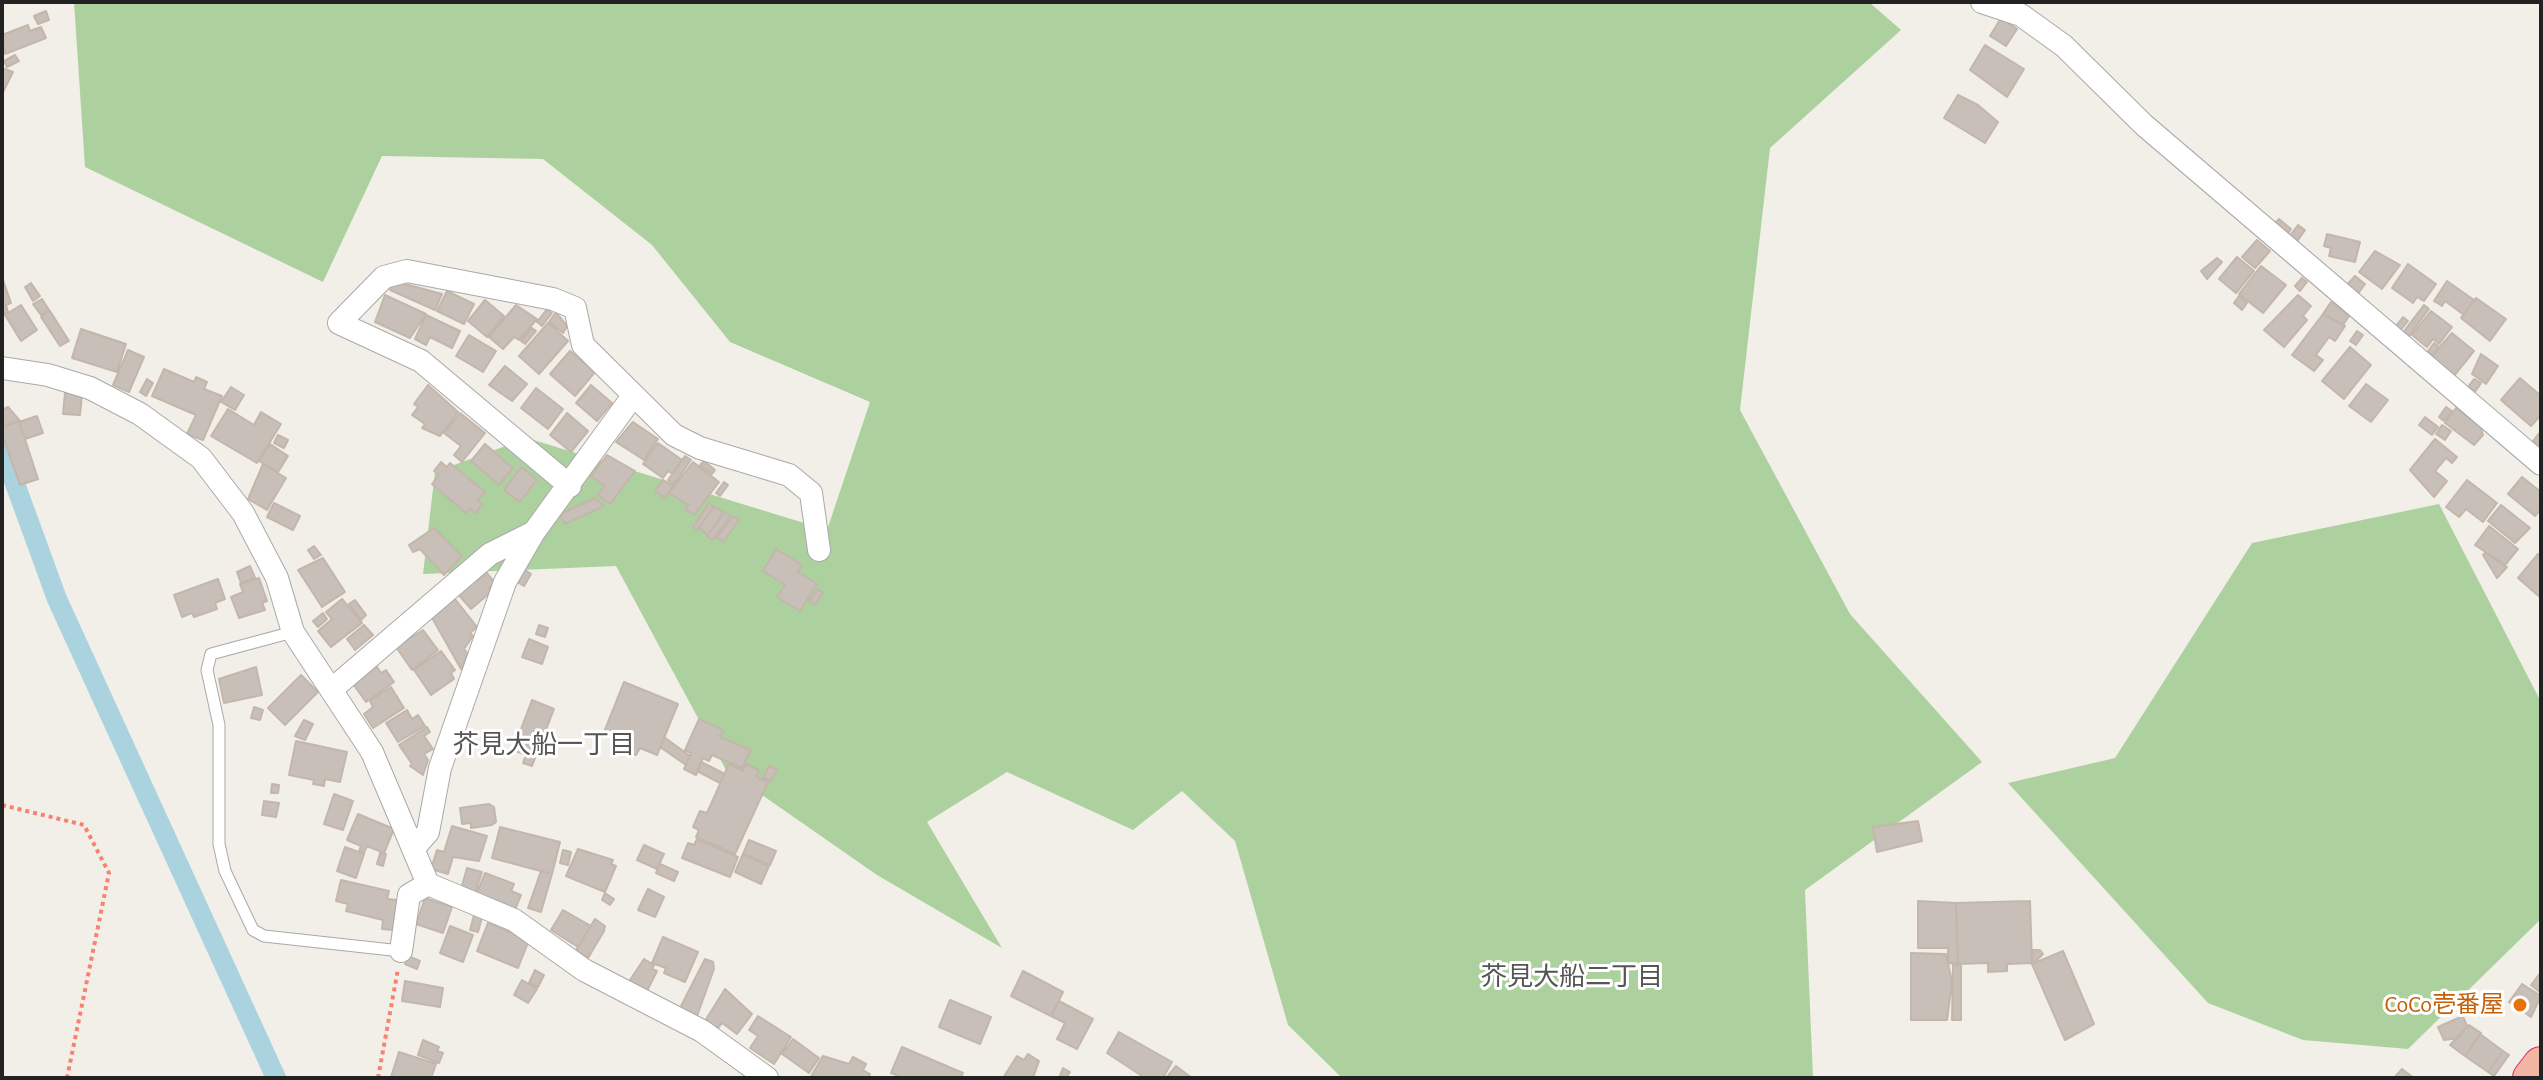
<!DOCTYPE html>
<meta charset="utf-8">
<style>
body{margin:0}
#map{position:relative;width:2543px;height:1080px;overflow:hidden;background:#f2efe9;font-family:"Alegreya Sans",sans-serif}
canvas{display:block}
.frame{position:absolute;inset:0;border:4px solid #222;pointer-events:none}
</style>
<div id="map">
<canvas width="2543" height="1080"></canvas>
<div class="frame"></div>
</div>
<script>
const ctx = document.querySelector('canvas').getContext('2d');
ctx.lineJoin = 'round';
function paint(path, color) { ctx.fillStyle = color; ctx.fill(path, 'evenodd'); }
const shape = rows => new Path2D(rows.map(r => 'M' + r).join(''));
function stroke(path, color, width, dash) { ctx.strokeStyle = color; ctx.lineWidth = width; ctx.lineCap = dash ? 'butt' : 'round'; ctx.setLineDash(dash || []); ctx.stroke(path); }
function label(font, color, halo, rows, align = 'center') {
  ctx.font = font + ' "Alegreya Sans","Noto Sans JP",sans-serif'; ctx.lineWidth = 6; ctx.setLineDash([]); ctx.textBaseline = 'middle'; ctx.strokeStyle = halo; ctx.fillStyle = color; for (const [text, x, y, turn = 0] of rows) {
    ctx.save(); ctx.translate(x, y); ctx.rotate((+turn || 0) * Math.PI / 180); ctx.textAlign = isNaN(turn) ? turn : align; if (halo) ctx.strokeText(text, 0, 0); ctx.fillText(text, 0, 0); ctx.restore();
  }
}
paint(shape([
 [74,2,1869,2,1901,30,1770,148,1740,410,1850,614,1982,762,1805,890,1813,1078,1342,1078,1288,1025,1235,841,1182,791,1133,830,1007,772,927,822,1002,948,877,875,726,770,616,566,423,574,435,472,527,438,827,530,870,402,730,342,652,245,543,159,382,156,323,282,85,167],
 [2439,504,2541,702,2541,919,2408,1049,2303,1040,2208,1003,2008,783,2115,758,2252,543]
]), '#add19e');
stroke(shape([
 [2,448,57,599,276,1078]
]), '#aad3df', 20);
const building = shape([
 [46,11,49,20,38,24,34,16,46,11],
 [2001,18,2017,29,2006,46,1990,36,2001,18],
 [28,25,30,31,41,27,46,38,5,54,2,35,28,25],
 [1985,45,2024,69,2007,97,1970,70,1985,45],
 [15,55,19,61,7,67,4,61,15,55],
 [2,68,13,72,2,94,2,68],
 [1958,95,1978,105,1998,122,1985,143,1944,118,1958,95],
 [2279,219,2291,229,2287,235,2274,224,2279,219],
 [2298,225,2305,230,2296,243,2289,237,2298,225],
 [2327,234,2360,242,2355,262,2329,256,2331,248,2324,246,2327,234],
 [2257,240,2270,251,2255,268,2242,257,2257,240],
 [2375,251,2400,265,2382,289,2359,272,2375,251],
 [2237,257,2254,271,2236,293,2219,279,2237,257],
 [2217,258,2222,262,2207,279,2201,271,2217,258],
 [2408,264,2436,284,2424,301,2417,297,2413,303,2392,288,2408,264],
 [2261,266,2286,285,2263,313,2239,294,2261,266],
 [2355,276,2365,284,2357,295,2346,286,2355,276],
 [2,277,11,303,6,305,8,312,2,314,2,277],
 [2302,278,2307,282,2300,291,2295,286,2302,278],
 [394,281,442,294,435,310,390,290,394,281],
 [2447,281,2474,300,2464,315,2445,301,2442,306,2434,301,2447,281],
 [31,283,40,296,33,301,25,287,31,283],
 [447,291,474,304,464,324,437,311,447,291],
 [385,295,426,314,410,338,375,322,385,295],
 [2298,295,2311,306,2303,316,2307,320,2284,347,2264,330,2298,295],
 [2239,296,2247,303,2242,310,2234,303,2239,296],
 [2476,298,2506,319,2490,341,2461,318,2476,298],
 [42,299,49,310,41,315,33,304,42,299],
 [485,300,504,316,487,337,468,321,485,300],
 [2331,302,2349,316,2343,325,2323,314,2331,302],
 [21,305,37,330,21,341,5,315,21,305],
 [516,305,537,319,519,340,514,337,503,349,489,337,516,305],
 [2424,305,2429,309,2407,339,2401,335,2424,305],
 [547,309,552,313,542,326,537,322,547,309],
 [50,311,69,341,60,346,41,317,50,311],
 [2431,311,2452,327,2439,344,2433,339,2427,347,2412,335,2431,311],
 [556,312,567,326,563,333,549,322,556,312],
 [2323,314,2345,326,2335,341,2329,337,2316,355,2323,360,2314,371,2292,355,2323,314],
 [426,315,460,331,452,348,430,337,426,345,415,339,426,315],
 [2403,317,2408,321,2400,331,2395,327,2403,317],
 [548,323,568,341,539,374,519,356,548,323],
 [532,328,536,331,525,344,521,341,532,328],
 [81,329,126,344,117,372,72,358,81,329],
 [2357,331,2363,335,2356,345,2350,341,2357,331],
 [2452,333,2474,351,2453,377,2430,358,2452,333],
 [469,335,496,351,483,372,456,356,469,335],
 [2434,343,2439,347,2433,355,2428,351,2434,343],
 [2350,347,2371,365,2344,399,2322,381,2350,347],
 [128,350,144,357,129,392,113,385,128,350],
 [570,351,595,372,575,396,550,374,570,351],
 [2481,354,2498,366,2486,384,2472,374,2481,354],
 [505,366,527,384,512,401,489,385,505,366],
 [164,369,194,382,196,377,207,382,204,389,222,396,203,440,187,434,196,415,152,396,164,369],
 [2520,378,2541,396,2541,415,2531,426,2501,400,2520,378],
 [147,379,153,383,146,396,140,392,147,379],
 [2474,379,2481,383,2475,392,2468,387,2474,379],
 [2366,384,2388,400,2371,422,2349,406,2366,384],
 [428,385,458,412,440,436,422,428,425,424,412,415,418,407,414,404,428,385],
 [591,385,612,403,597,421,576,403,591,385],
 [231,387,244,395,235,410,221,402,231,387],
 [536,388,563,409,548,429,521,408,536,388],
 [65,393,82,395,80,415,63,414,65,393],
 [8,407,20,421,2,427,2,410,8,407],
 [2446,407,2452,411,2444,421,2439,417,2446,407],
 [2456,408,2480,426,2483,435,2474,445,2445,423,2456,408],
 [228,409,254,425,261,412,281,424,257,463,211,436,228,409],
 [460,413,485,433,462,462,454,455,461,446,444,433,460,413],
 [567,413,588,431,571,452,550,435,567,413],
 [37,416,43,433,25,439,19,422,37,416],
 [2425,417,2438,427,2432,435,2419,425,2425,417],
 [19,421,38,479,20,485,2,434,2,427,19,421],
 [633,422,658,439,644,460,616,442,633,422],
 [2442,425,2451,431,2445,440,2436,434,2442,425],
 [2540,432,2541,444,2539,446,2533,441,2540,432],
 [278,435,288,440,284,448,274,443,278,435],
 [2435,439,2457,457,2452,463,2446,458,2435,471,2447,481,2434,497,2410,470,2435,439],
 [658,443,682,460,673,474,668,471,663,478,643,464,658,443],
 [270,444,288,456,278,472,259,461,270,444],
 [485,444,513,468,499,485,471,461,485,444],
 [607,455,635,471,610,504,598,495,604,486,591,476,607,455],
 [685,456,691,460,674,484,668,480,685,456],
 [704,461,715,470,712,474,700,465,704,461],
 [441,462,447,467,450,463,485,492,478,500,483,504,475,513,470,508,466,513,432,484,439,475,434,471,441,462],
 [693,462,719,482,694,515,685,509,688,505,669,493,693,462],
 [263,464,286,478,267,510,248,499,263,464],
 [521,467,537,480,520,502,504,490,521,467],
 [2522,477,2541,492,2541,509,2535,516,2508,494,2522,477],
 [663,480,673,486,665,498,655,491,663,480],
 [2467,480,2497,503,2483,522,2466,509,2459,517,2446,507,2467,480],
 [724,482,728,485,720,496,716,493,724,482],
 [595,498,604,506,565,524,560,514,595,498],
 [274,503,300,516,293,530,267,517,274,503],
 [709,503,714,507,697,530,693,527,709,503],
 [2501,505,2530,528,2515,543,2488,521,2501,505],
 [714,506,724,513,708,535,699,528,714,506],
 [724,512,730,516,713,540,707,536,724,512],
 [733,516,739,520,723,542,717,537,733,516],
 [2489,526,2518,549,2505,565,2475,545,2489,526],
 [434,528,462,556,444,575,420,549,413,552,409,545,434,528],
 [314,546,321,555,314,559,308,550,314,546],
 [776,549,802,565,798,572,817,584,800,611,777,597,785,585,763,571,776,549],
 [2485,553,2507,567,2497,578,2483,555,2485,553],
 [2538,554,2541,556,2541,598,2518,578,2538,554],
 [323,558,345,592,322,607,298,570,323,558],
 [250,566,255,578,241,583,237,572,250,566],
 [525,570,531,574,524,586,517,582,525,570],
 [487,573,495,583,489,588,492,591,471,609,457,593,475,577,478,580,487,573],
 [259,578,267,601,262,603,265,610,239,618,231,597,243,592,240,584,259,578],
 [218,579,225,599,215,603,217,609,194,617,192,613,182,617,174,595,218,579],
 [818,589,823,593,815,605,809,601,818,589],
 [342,599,362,623,331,647,318,631,332,619,326,612,342,599],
 [455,599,477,627,470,633,473,636,464,649,468,654,461,669,431,616,455,599],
 [355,600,366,615,361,620,349,604,355,600],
 [323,613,327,619,318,627,313,621,323,613],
 [364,625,373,635,355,650,347,639,364,625],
 [539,625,548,628,545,637,536,634,539,625],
 [423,630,438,650,412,670,396,647,423,630],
 [529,639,548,647,542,664,522,657,529,639],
 [441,651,455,670,451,673,454,679,431,695,414,670,441,651],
 [375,664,381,673,386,670,394,682,366,702,351,681,375,664],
 [256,667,262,695,224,703,219,679,256,667],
 [301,675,318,692,285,725,268,708,301,675],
 [624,682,678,704,657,755,640,748,636,755,614,746,618,738,604,732,624,682],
 [391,687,404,708,373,728,364,714,373,707,370,701,391,687],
 [532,700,554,709,532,766,523,763,526,755,513,750,532,700],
 [254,707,263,710,260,720,251,718,254,707],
 [407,710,412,719,418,715,425,726,398,742,386,723,407,710],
 [699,719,723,730,720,737,751,750,742,768,712,755,709,761,703,758,696,775,684,769,691,753,685,750,699,719],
 [304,720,313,724,305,740,295,736,304,720],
 [427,727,430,732,424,736,433,749,424,754,428,760,423,775,410,766,412,764,399,745,427,727],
 [664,737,690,756,686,765,660,747,664,737],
 [296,741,347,752,340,782,325,779,324,786,313,784,314,780,289,775,296,741],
 [701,762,725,774,720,783,697,771,701,762],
 [729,764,743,771,746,764,759,770,756,777,768,782,735,854,696,837,699,830,693,827,700,811,707,813,729,764],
 [769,766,777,770,771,781,763,778,769,766],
 [272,784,279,785,278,793,271,793,272,784],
 [334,794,353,801,343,830,324,824,334,794],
 [264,801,279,803,276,817,262,815,264,801],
 [489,804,494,807,496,822,492,825,471,828,471,823,462,824,460,808,489,804],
 [358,814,394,829,384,853,367,846,364,853,359,851,361,846,347,840,358,814],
 [1918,821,1922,841,1877,852,1873,827,1918,821],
 [452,826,487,836,479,861,453,857,448,874,431,869,437,850,444,852,452,826],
 [500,827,560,842,552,874,492,858,500,827],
 [697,839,738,857,730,877,682,858,688,843,694,845,697,839],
 [749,840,776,851,770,865,743,854,749,840],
 [644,845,664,854,657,869,637,860,644,845],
 [345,847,364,854,356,878,337,871,345,847],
 [578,849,613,860,611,864,616,866,605,892,566,876,578,849],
 [563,850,571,852,568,865,560,863,563,850],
 [380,853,386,854,383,866,377,864,380,853],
 [743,854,769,866,761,884,735,872,743,854],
 [660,864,678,872,674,881,656,873,660,864],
 [467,868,482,872,475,893,461,889,467,868],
 [541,871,552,874,541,912,528,908,541,871],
 [485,873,514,884,511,891,521,895,515,910,476,895,485,873],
 [341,880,389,891,387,899,398,900,393,930,382,929,383,920,346,911,348,904,336,901,341,880],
 [648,889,664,897,655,917,638,910,648,889],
 [605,893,614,899,610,905,602,900,605,893],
 [425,898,452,907,443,933,416,924,425,898],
 [1918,901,1956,903,1958,964,1948,963,1948,948,1918,948,1918,901],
 [2030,901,2032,963,2007,964,2007,971,1988,972,1988,963,1958,964,1956,903,2030,901],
 [563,910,591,926,578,947,551,930,563,910],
 [474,915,482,917,478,932,470,930,474,915],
 [595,919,605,926,604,931,588,958,576,950,595,919],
 [488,923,529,940,518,968,477,951,488,923],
 [450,926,473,935,463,962,440,953,450,926],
 [663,937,698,952,685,982,664,973,666,968,652,963,663,937],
 [2032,950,2040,950,2043,954,2033,964,2032,950],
 [2063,951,2094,1024,2065,1040,2032,964,2063,951],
 [1911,953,1946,954,1952,982,1947,1020,1911,1020,1911,953],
 [408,956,420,961,417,969,405,964,408,956],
 [644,959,654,965,652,969,657,971,646,993,628,983,644,959],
 [705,959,713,962,714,969,697,1016,680,1008,705,959],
 [1953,965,1961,965,1961,1020,1952,1020,1953,965],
 [535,970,544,975,538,987,529,983,535,970],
 [1023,971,1063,992,1051,1016,1011,996,1023,971],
 [2541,972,2541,993,2531,985,2541,972],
 [522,980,537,989,528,1003,514,995,522,980],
 [405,981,443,988,440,1007,402,1001,405,981],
 [2522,984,2541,996,2531,1017,2509,1002,2522,984],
 [725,989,752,1014,737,1034,722,1023,717,1029,705,1021,725,989],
 [950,1000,991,1017,980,1044,939,1027,950,1000],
 [1059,1001,1093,1019,1077,1049,1057,1039,1065,1023,1051,1016,1059,1001],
 [758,1016,791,1037,774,1064,750,1048,758,1036,749,1030,758,1016],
 [2463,1016,2467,1026,2459,1038,2444,1040,2438,1027,2463,1016],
 [2469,1025,2481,1033,2465,1056,2450,1045,2469,1025],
 [1119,1032,1172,1062,1163,1078,1145,1078,1107,1053,1119,1032],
 [2480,1034,2503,1051,2488,1072,2465,1056,2480,1034],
 [793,1039,819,1058,809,1073,782,1054,793,1039],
 [423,1040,439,1047,437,1051,443,1053,439,1063,418,1055,423,1040],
 [902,1047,963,1073,961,1078,904,1078,891,1073,902,1047],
 [2503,1051,2509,1055,2494,1076,2488,1072,2503,1051],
 [399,1052,436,1064,431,1078,391,1077,399,1052],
 [1028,1054,1039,1061,1033,1078,1003,1078,1017,1056,1024,1060,1028,1054],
 [823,1056,849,1064,853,1057,866,1064,863,1070,870,1074,869,1078,810,1078,823,1056],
 [1176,1066,1192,1078,1166,1078,1176,1066],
 [1063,1068,1070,1072,1066,1078,1059,1078,1063,1068],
 [2402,1069,2414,1078,2394,1078,2402,1069]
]);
paint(building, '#c7bfb8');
stroke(building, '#c4b6ab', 2);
const service = shape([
 [293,632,211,654,207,670,219,725,219,844,225,871,253,930,264,936,401,951]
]);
const minor = shape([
 [1982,2,2021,15,2064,46,2144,125,2541,464],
 [2,368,48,375,90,388,140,414,201,458,243,513,277,578,293,632,372,752,428,884,514,920,584,970,702,1031,767,1078],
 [570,486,421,361,339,323,384,277,407,271,553,299,575,308,583,345,674,435,700,448,789,475,811,493,819,550],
 [331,690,490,554,534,532],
 [414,848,428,832,440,768,505,582,534,532,633,396],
 [401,951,409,895,428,884]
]);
const trunk = shape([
 [2531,1078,2541,1065]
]);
stroke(service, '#a9a9a9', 13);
stroke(minor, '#a9a9a9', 24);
stroke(trunk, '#dc2a67', 38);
stroke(shape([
 [2,805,84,825,109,873,67,1078],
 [378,1078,398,969]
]), '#fa8072', 4, [4, 4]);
stroke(service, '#fff', 11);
stroke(minor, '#fff', 22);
stroke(trunk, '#f2b4a3', 36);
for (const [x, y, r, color] of [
 [2520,1005,8,"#e8710a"]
]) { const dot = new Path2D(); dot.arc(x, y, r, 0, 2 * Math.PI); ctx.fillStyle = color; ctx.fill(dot); stroke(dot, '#fff', 3); }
label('24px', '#c56008', '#fff', [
 ["CoCo壱番屋",2504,1005]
], 'right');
label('26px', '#555', '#fff', [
 ["芥見大船一丁目",544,745],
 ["芥見大船二丁目",1572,977]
]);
</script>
